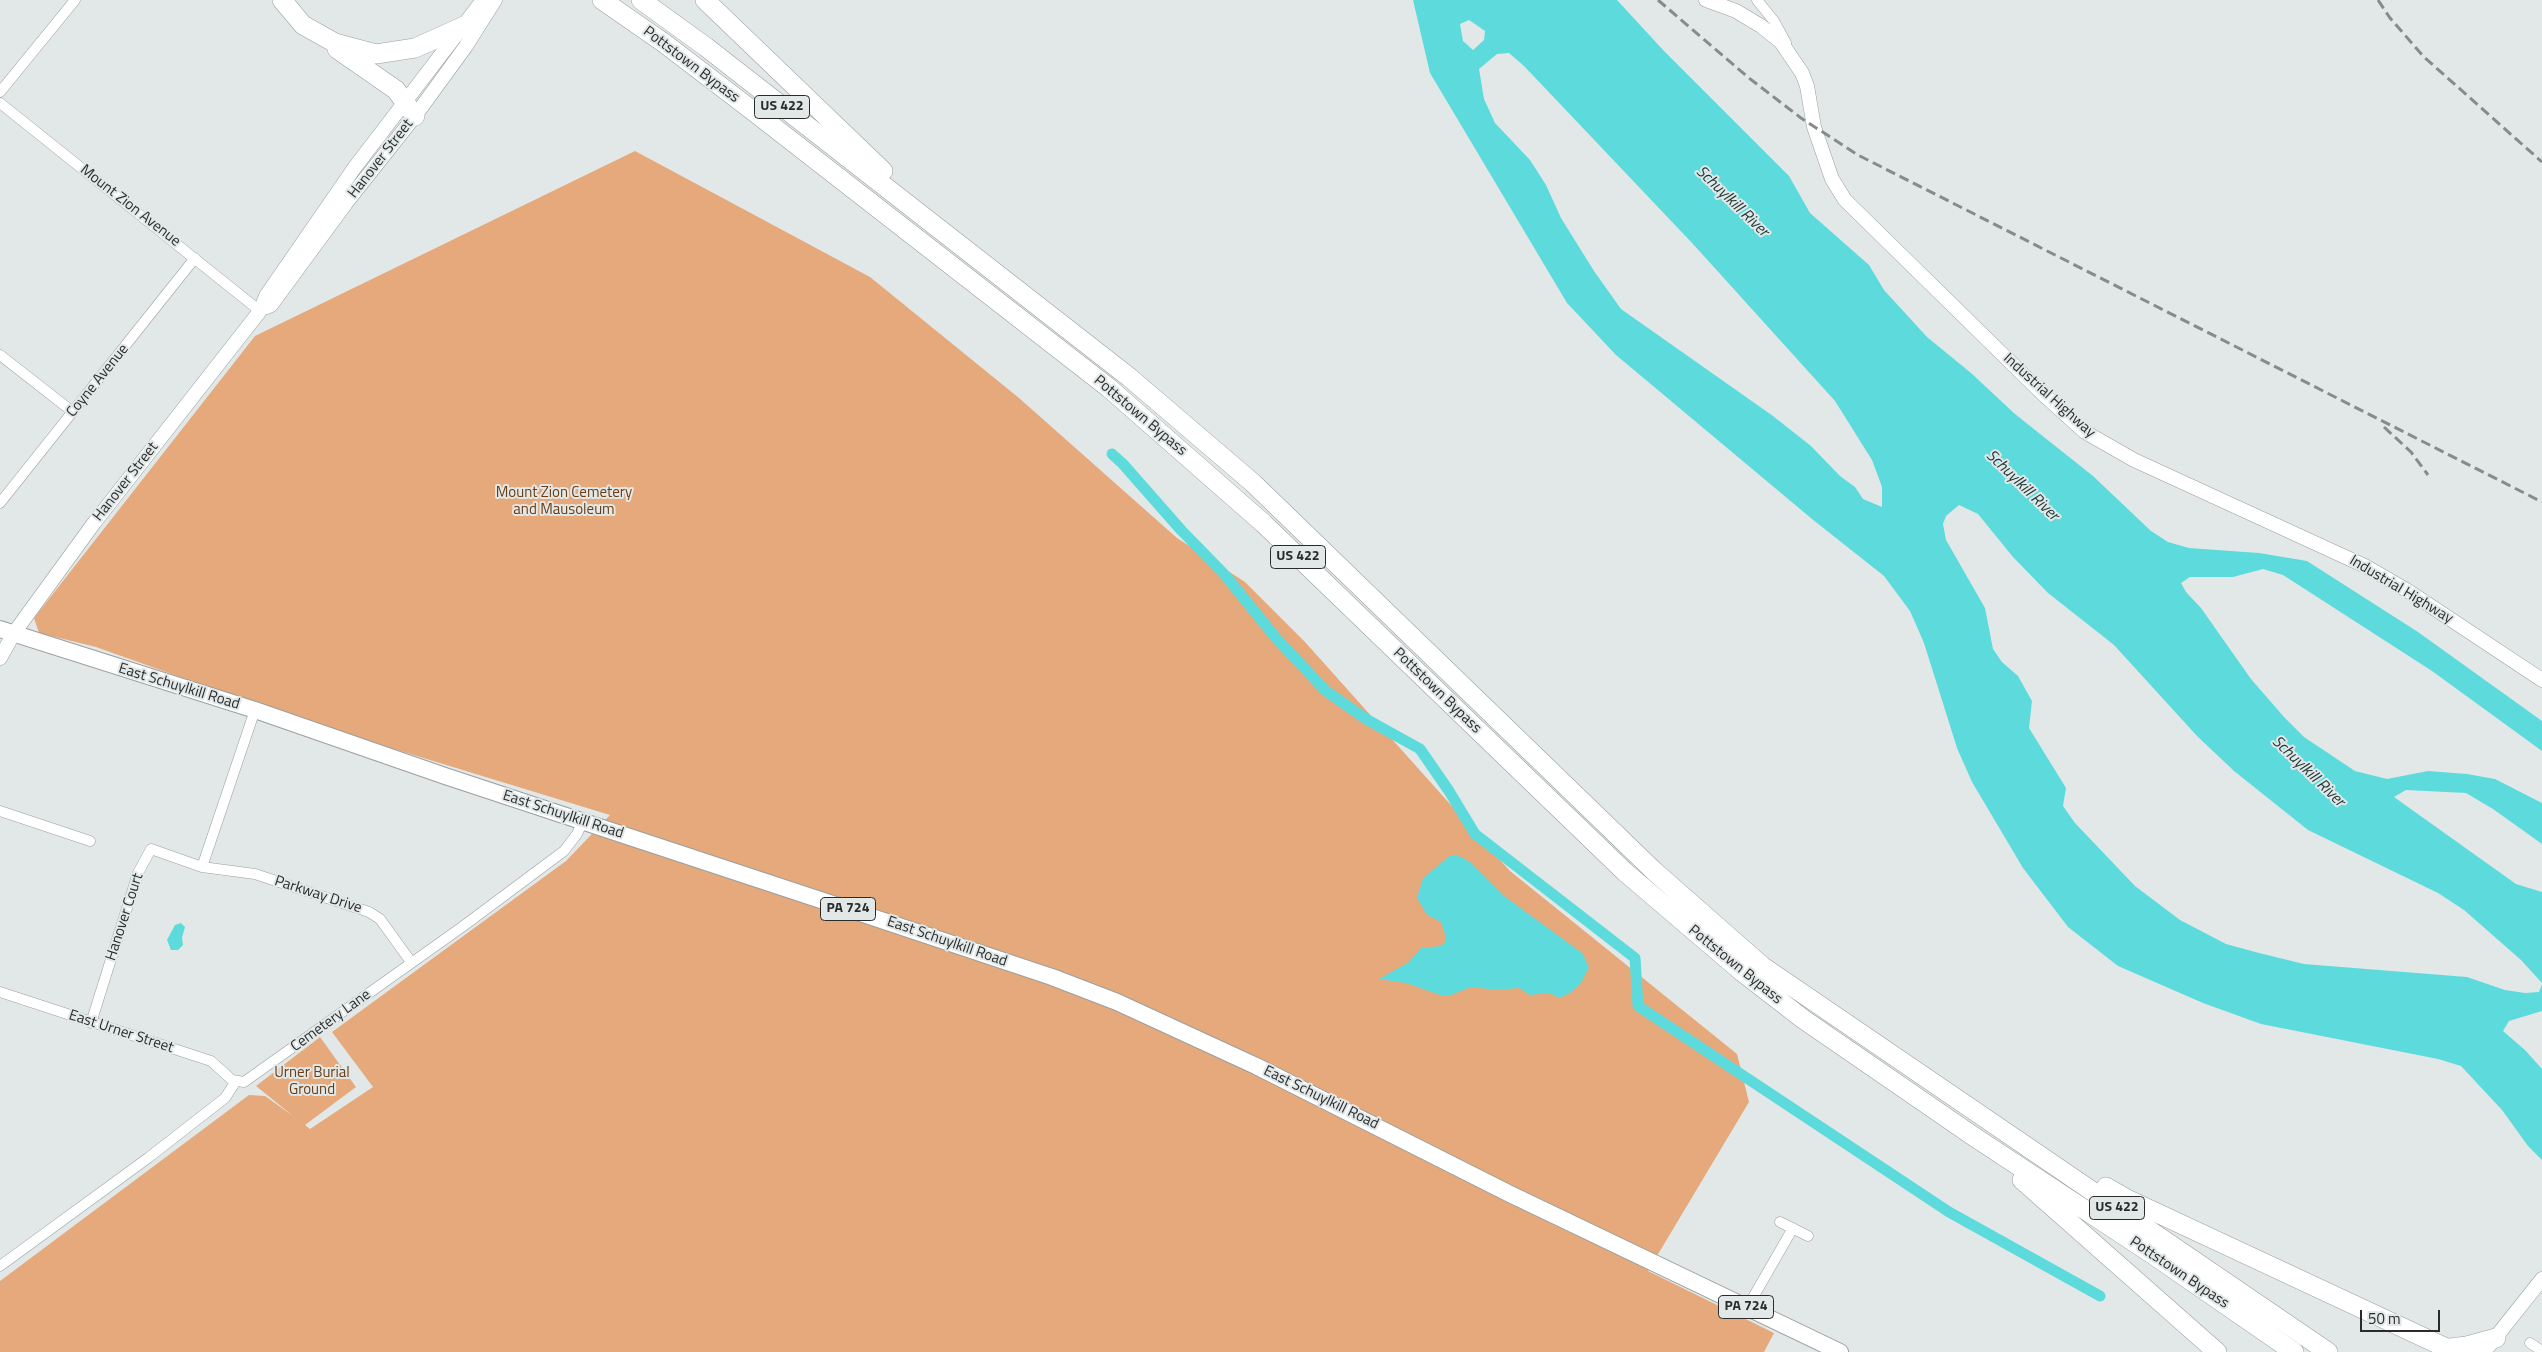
<!DOCTYPE html>
<style>
body{margin:0}
#map{position:relative;width:2542px;height:1352px;overflow:hidden;background:#e2e8e8;font-family:"Titillium Web",sans-serif}
canvas{display:block}
.scale{position:absolute;left:2360px;top:1310px;width:80px;height:22px;box-sizing:border-box;border:2px solid #2a2c2c;border-top:0;padding-left:6px;font-size:15px;line-height:18px;white-space:nowrap;color:#2a2c2c;-webkit-text-stroke:4px #e2e8e8;paint-order:stroke}
</style>
<div id="map">
<canvas width="2542" height="1352"></canvas>
<div class="scale">50 m</div>
</div>
<script>
const ctx = document.querySelector('canvas').getContext('2d');
ctx.lineJoin = 'round';
function paint(path, color) { ctx.fillStyle = color; ctx.fill(path, 'evenodd'); }
const shape = rows => new Path2D(rows.map(r => 'M' + r).join(''));
function stroke(path, color, width, dash) { ctx.strokeStyle = color; ctx.lineWidth = width; ctx.lineCap = dash ? 'butt' : 'round'; ctx.setLineDash(dash || []); ctx.stroke(path); }
function label(font, color, halo, rows, align = 'center') {
  ctx.font = font + ' "Titillium Web",sans-serif'; ctx.lineWidth = 4; ctx.setLineDash([]); ctx.textBaseline = 'middle'; ctx.strokeStyle = halo; ctx.fillStyle = color; for (const [text, x, y, turn = 0] of rows) {
    ctx.save(); ctx.translate(x, y); ctx.rotate((+turn || 0) * Math.PI / 180); ctx.textAlign = isNaN(turn) ? turn : align; if (halo) ctx.strokeText(text, 0, 0); ctx.fillText(text, 0, 0); ctx.restore();
  }
}
paint(shape([
 [635,151,870,277,1019,398,1177,538,1245,582,1305,642,1510,871,1737,1054,1749,1102,1648,1271,1774,1333,1764,1352,0,1352,0,1281,249,1095,265,1096,293,1116,256,1086,320,1037,356,1087,305,1125,310,1129,373,1087,332,1032,566,861,610,815,312,724,96,647,39,633,34,618,255,336]
]), '#e5a97c');
paint(shape([
 [1413,0,1617,0,1664,51,1789,176,1810,213,1869,265,1884,290,1927,337,1971,373,2015,414,2093,476,2151,531,2168,542,2189,548,2259,553,2307,561,2418,632,2542,721,2542,751,2432,671,2283,575,2263,569,2233,577,2190,577,2181,583,2186,592,2201,608,2251,679,2284,717,2304,737,2355,771,2387,779,2428,771,2467,774,2495,779,2542,803,2542,844,2493,809,2466,793,2406,790,2394,797,2516,884,2542,892,2542,983,2521,960,2464,910,2438,893,2308,830,2234,771,2197,736,2114,645,2048,593,2013,557,1978,514,1959,505,1946,516,1943,524,1946,540,1985,608,1993,649,2002,662,2018,676,2032,701,2029,728,2066,788,2063,806,2075,823,2135,886,2180,920,2226,944,2259,953,2304,964,2467,977,2505,990,2525,993,2539,992,2542,984,2542,1011,2509,1021,2503,1031,2525,1050,2542,1069,2542,1160,2528,1146,2502,1110,2461,1066,2438,1059,2261,1024,2203,1003,2118,966,2068,927,2023,868,1972,782,1957,748,1924,643,1910,611,1884,576,1812,519,1616,355,1567,303,1430,73],
 [1469,20,1485,31,1484,40,1473,50,1463,41,1460,24],
 [1509,53,1524,66,1693,244,1835,401,1872,460,1882,487,1882,507,1863,499,1855,487,1840,476,1811,446,1773,416,1621,309,1594,271,1561,218,1546,185,1530,160,1495,123,1484,99,1479,69,1497,54],
 [1451,855,1457,855,1470,862,1504,896,1582,953,1589,967,1581,983,1570,993,1559,998,1550,993,1530,995,1519,988,1497,990,1471,987,1451,995,1443,996,1406,983,1379,979,1409,962,1421,948,1441,946,1445,942,1446,938,1441,922,1427,915,1417,898,1423,878],
 [181,923,185,927,182,938,183,945,178,950,171,950,167,940,175,925]
]), '#5ddbdc');
stroke(shape([
 [1112,454,1123,464,1181,530,1225,575,1276,638,1326,691,1366,719,1420,749,1449,791,1475,834,1635,958,1638,1006,1949,1212,2100,1296]
]), '#5ddbdc', 11);
const street = shape([
 [1757,0,1774,21,1786,43],
 [0,92,75,0],
 [0,103,260,311],
 [0,355,73,412],
 [0,503,195,258],
 [0,811,90,841],
 [202,867,255,874,369,912,380,919,411,962],
 [0,992,211,1061,232,1080,244,1082,462,927,564,851,577,834,583,821],
 [91,1023,138,873,151,849,202,867,255,710],
 [1780,1222,1808,1236],
 [0,1266,148,1158,225,1098,236,1081],
 [1747,1308,1793,1228],
 [2530,1343,2542,1351]
]);
const secondary = shape([
 [1706,0,1736,11,1761,26,1781,42,1802,73,1807,86,1814,127,1832,179,1845,200,2044,395,2085,432,2134,460,2365,566,2408,591,2542,680],
 [267,307,271,305,346,203,415,116,466,46,495,0],
 [0,658,14,633,94,523,260,311,266,296,355,167,483,0],
 [2484,1352,2542,1279]
]);
const primary = shape([
 [0,629,255,710,445,776,863,914,1052,977,1117,1002,1256,1066,1510,1194,1840,1352]
]);
const highway = shape([
 [282,0,303,25,335,43,376,54,415,48,464,26],
 [602,0,664,43,753,111,1109,388,1263,523,1625,872,1741,971,1803,1019,1973,1136,2152,1254,2294,1352],
 [641,0,706,47,1129,377,1253,483,1654,871,1762,966,2328,1352],
 [705,0,883,171],
 [337,49,396,90,415,116],
 [2022,1180,2217,1352],
 [2106,1187,2125,1198,2455,1352],
 [2450,1348,2467,1346,2496,1338]
]);
stroke(street, '#999f9f', 11);
stroke(secondary, '#999f9f', 15);
stroke(primary, '#999f9f', 18);
stroke(highway, '#999f9f', 20);
stroke(street, '#fff', 10);
stroke(secondary, '#fff', 14);
stroke(primary, '#fff', 16);
stroke(highway, '#fff', 19);
stroke(shape([
 [1658,0,1749,78,1801,118,1858,155,2542,502],
 [2378,0,2390,18,2424,57,2542,162],
 [2384,427,2411,452,2428,475]
]), '#878b8b', 3, [10, 5]);
for (const [x, y, w] of [
 [782,107,55],
 [1298,557,55],
 [848,909,55],
 [2117,1208,55],
 [1746,1307,55]
]) { const box = new Path2D(); box.roundRect(x - w / 2, y - 11.5, w, 23, 4); ctx.fillStyle = '#e2e8e8'; ctx.fill(box); stroke(box, '#2a2c2c', 1); }
label('bold 14px', '#2a2c2c', null, [
 ["US 422",782,107],
 ["US 422",1298,557],
 ["PA 724",848,909],
 ["US 422",2117,1208],
 ["PA 724",1746,1307]
]);
label('15px', '#2a2c2c', '#e2e8e8', [
 ["Pottstown Bypass",691,65,37],
 ["Hanover Street",381,159,-52],
 ["Mount Zion Avenue",130,206,38],
 ["Coyne Avenue",98,381,-51],
 ["Industrial Highway",2049,396,42],
 ["Pottstown Bypass",1140,416,40],
 ["Hanover Street",126,482,-52],
 ["Industrial Highway",2401,590,31],
 ["East Schuylkill Road",179,687,17],
 ["Pottstown Bypass",1437,691,44],
 ["East Schuylkill Road",563,815,18],
 ["Parkway Drive",318,895,18],
 ["Hanover Court",125,917,-72],
 ["East Schuylkill Road",947,942,19],
 ["Pottstown Bypass",1735,965,39],
 ["Cemetery Lane",331,1021,-36],
 ["East Urner Street",121,1032,18],
 ["East Schuylkill Road",1321,1098,26],
 ["Pottstown Bypass",2179,1273,34]
]);
label('15px', '#6a3c12', '#e2e8e8', [
 ["Mount Zion Cemetery",564,493],
 ["and Mausoleum",564,510],
 ["Urner Burial",312,1073],
 ["Ground",312,1090]
]);
label('italic 16px', '#1b3232', '#e2e8e8', [
 ["Schuylkill River",1732,202,44],
 ["Schuylkill River",2022,486,44],
 ["Schuylkill River",2308,772,44]
]);
</script>
